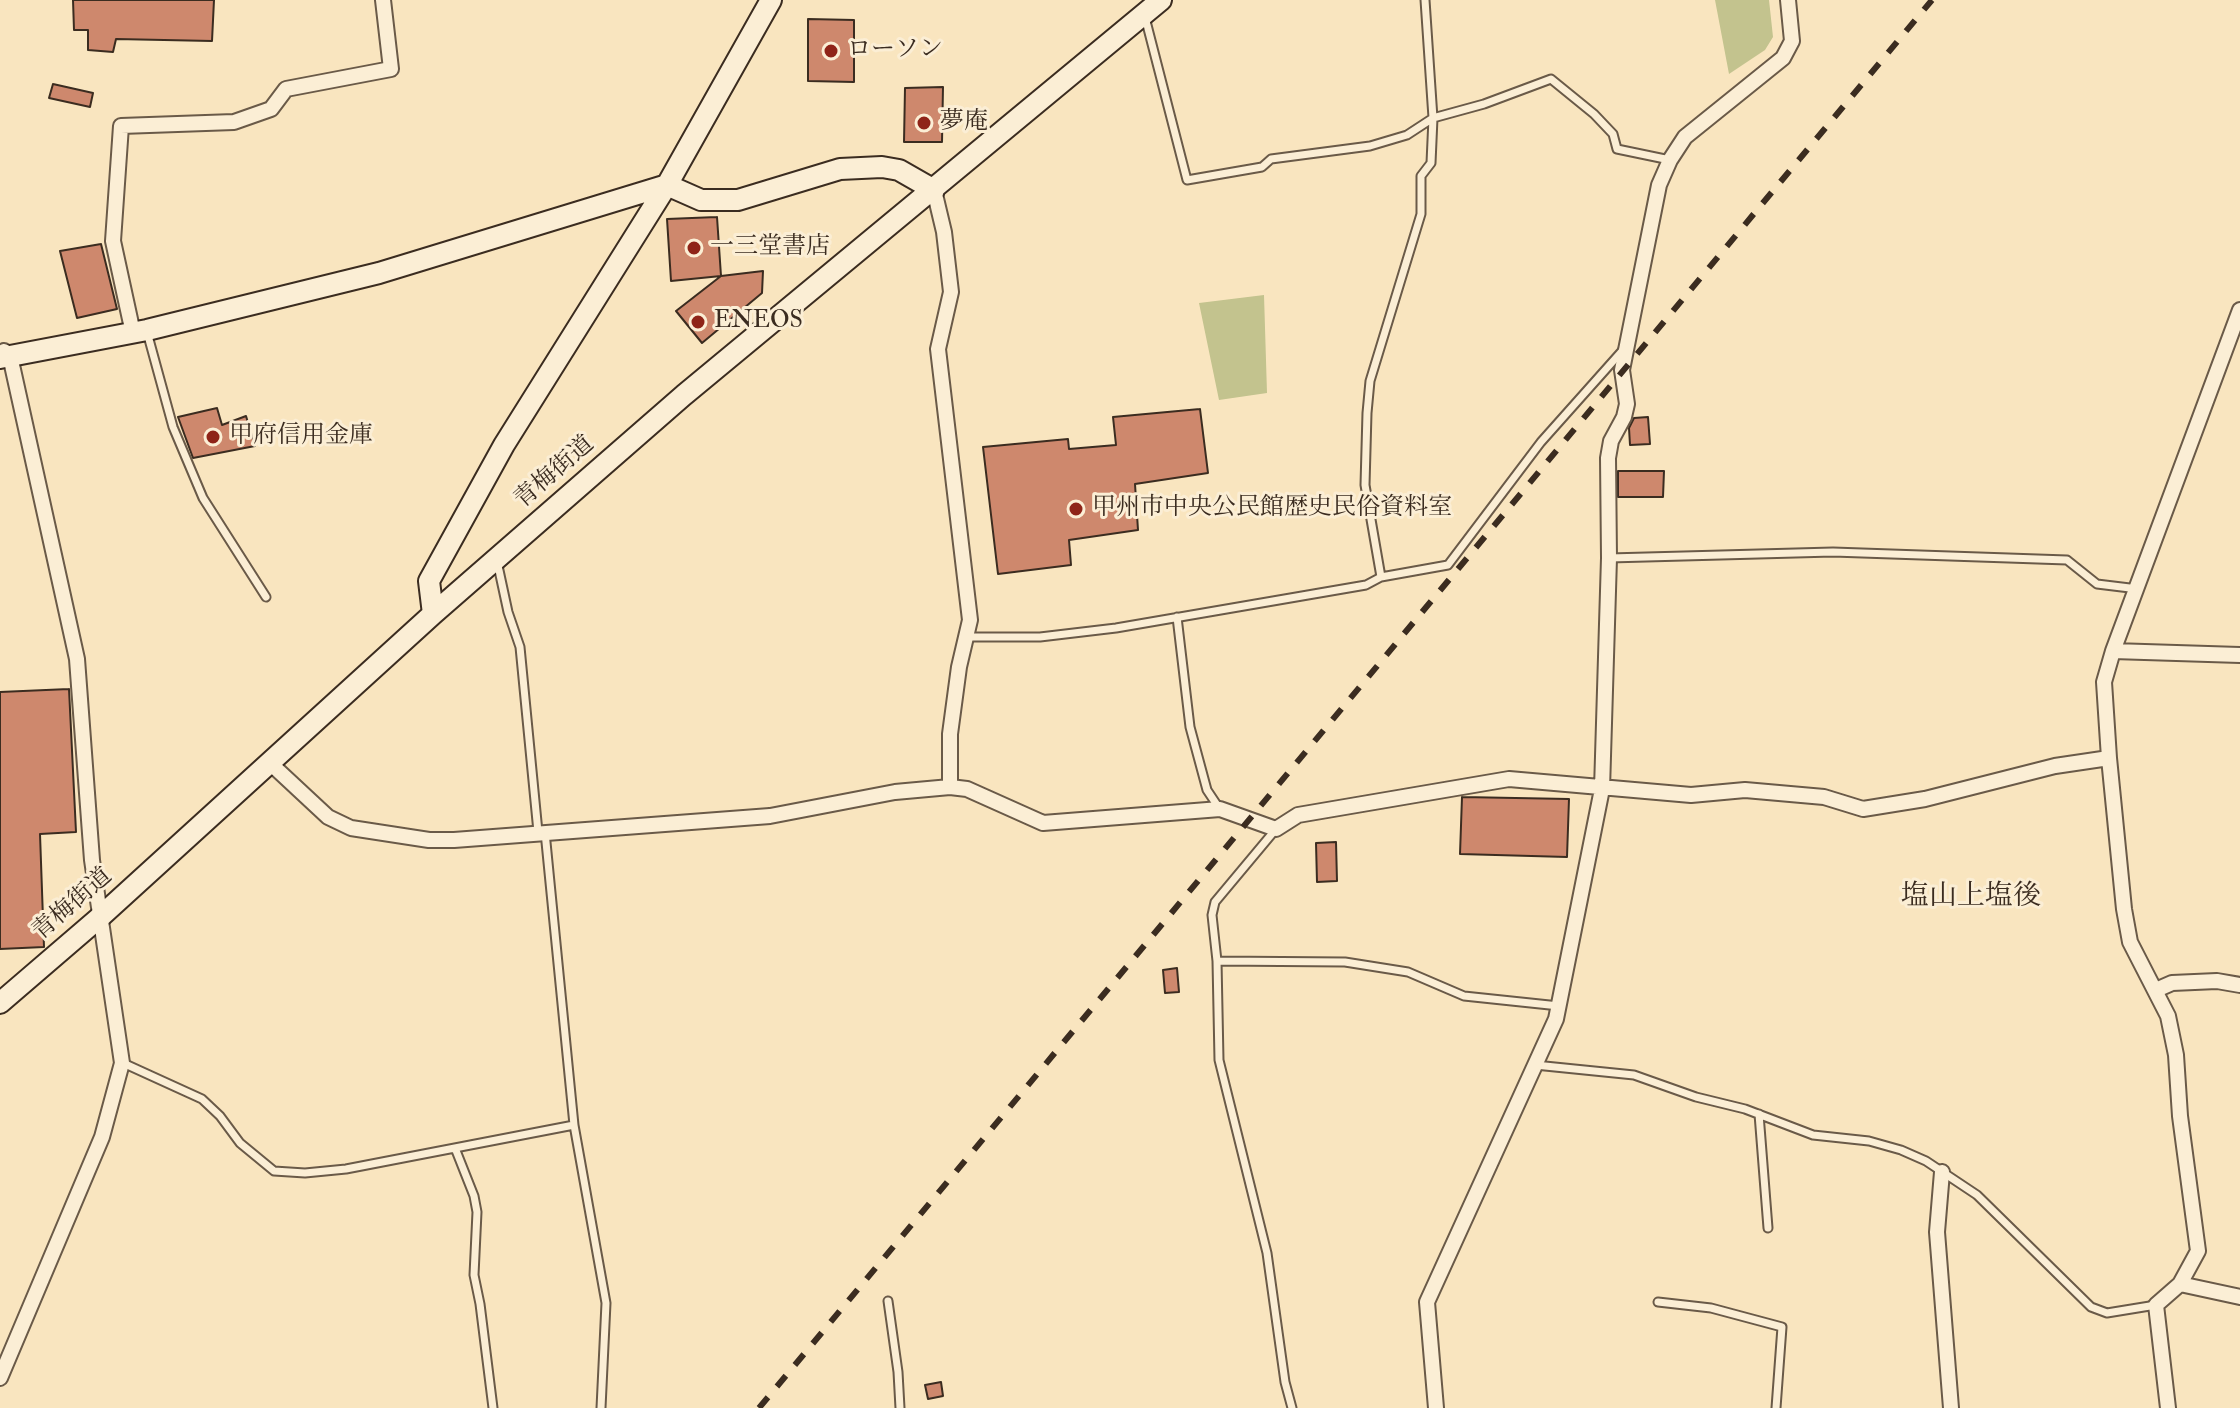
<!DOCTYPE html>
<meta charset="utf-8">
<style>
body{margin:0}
canvas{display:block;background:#f9e5bf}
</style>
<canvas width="2240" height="1408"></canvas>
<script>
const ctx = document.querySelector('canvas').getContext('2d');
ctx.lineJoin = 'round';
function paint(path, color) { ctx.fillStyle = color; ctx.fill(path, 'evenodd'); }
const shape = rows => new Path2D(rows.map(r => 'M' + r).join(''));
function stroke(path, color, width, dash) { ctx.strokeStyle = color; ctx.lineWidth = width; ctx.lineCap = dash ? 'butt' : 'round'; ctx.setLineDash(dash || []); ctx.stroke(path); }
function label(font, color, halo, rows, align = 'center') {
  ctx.font = font + ' "IM FELL Double Pica","Noto Serif JP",serif'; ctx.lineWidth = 6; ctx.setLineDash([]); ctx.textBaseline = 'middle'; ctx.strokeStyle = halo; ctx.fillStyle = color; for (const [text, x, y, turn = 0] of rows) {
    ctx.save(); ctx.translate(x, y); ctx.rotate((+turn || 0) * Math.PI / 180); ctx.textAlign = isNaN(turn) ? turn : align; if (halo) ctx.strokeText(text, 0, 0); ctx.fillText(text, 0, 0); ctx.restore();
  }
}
paint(shape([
 [1715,0,1769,0,1773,37,1765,50,1729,74],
 [1264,295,1267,393,1219,400,1199,303]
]), '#c3c38e');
const building = shape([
 [73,0,214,0,212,41,116,39,113,52,88,50,88,30,74,30,73,0],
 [808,19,854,20,854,82,808,81,808,19],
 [53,84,93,93,90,107,49,98,53,84],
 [943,87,942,142,904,142,905,88,943,87],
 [717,217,721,276,671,281,667,219,717,217],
 [101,244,117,309,77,318,60,251,101,244],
 [763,271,762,293,702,343,676,311,721,276,763,271],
 [217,408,222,425,246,416,255,446,193,458,178,417,217,408],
 [1200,409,1208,473,1135,484,1138,530,1069,540,1071,565,998,574,983,447,1068,439,1069,449,1116,445,1113,417,1200,409],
 [1648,417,1650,444,1630,445,1629,428,1634,418,1648,417],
 [1618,471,1664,471,1663,497,1618,497,1618,471],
 [69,689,76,832,40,834,44,947,0,949,0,692,69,689],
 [1462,797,1569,799,1567,857,1460,854,1462,797],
 [1336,842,1337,881,1317,882,1316,843,1336,842],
 [1177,968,1179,992,1165,993,1163,970,1177,968],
 [941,1382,943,1396,928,1399,925,1385,941,1382]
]);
paint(building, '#ce886d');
stroke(building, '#3b2c20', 2);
const lane = shape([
 [1425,0,1433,118,1431,163,1421,176,1421,214,1370,381,1367,413,1365,485,1381,577,1448,565,1541,442,1623,350],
 [1145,17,1187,180,1262,167,1271,159,1370,146,1407,135,1433,118,1484,104,1551,79,1594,114,1613,134,1617,149,1670,160],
 [147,332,173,427,203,498,266,597],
 [1609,558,1833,552,2067,560,2097,584,2138,589],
 [497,561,508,612,520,647,538,832],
 [1177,617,1190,727,1207,790,1219,808],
 [967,637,1040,637,1116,628,1366,585,1381,577],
 [1276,829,1215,902,1212,915,1217,961,1219,1060,1267,1253,1285,1382,1292,1408],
 [545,832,574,1125,606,1303,601,1408],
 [1217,961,1345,962,1408,972,1464,996,1559,1006],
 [123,1063,202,1099,220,1116,240,1143,274,1171,305,1173,346,1169,574,1125],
 [1535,1065,1634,1075,1696,1097,1745,1109,1813,1135,1869,1141,1901,1150,1926,1161,1977,1195,2091,1307,2107,1313,2156,1305],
 [1759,1114,1768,1228],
 [455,1148,474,1196,477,1212,474,1275,480,1304,493,1408],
 [888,1301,898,1372,900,1408],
 [1658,1302,1711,1308,1782,1327,1776,1408]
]);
const street = shape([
 [934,190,944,232,951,292,938,349,970,620,959,667,950,734,950,787],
 [133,333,113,241,121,126,234,122,271,109,286,89,391,69,383,0],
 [2113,651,2240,655],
 [270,763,328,817,351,828,429,840,454,840,770,816,895,792,950,787,967,789,1043,823,1220,809,1276,829,1298,815,1509,779,1691,795,1745,790,1824,797,1863,809,1925,799,2055,766,2109,758],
 [2156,990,2172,983,2217,981,2240,985],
 [1942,1172,1937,1232,1951,1408],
 [2180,1284,2240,1297],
 [0,1378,102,1137,122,1063,92,860,77,659,10,356,4,351],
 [1436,1408,1427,1302,1556,1019,1602,789,1609,558,1608,458,1611,441,1624,417,1627,404,1622,370,1659,185,1670,160,1685,137,1783,58,1792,41,1788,0],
 [2168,1408,2156,1305,2180,1284,2198,1251,2180,1116,2176,1055,2168,1016,2130,942,2124,909,2109,758,2104,682,2113,651,2240,310]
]);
const secondary = shape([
 [0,358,147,330,379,273,667,185,701,200,738,200,840,169,882,167,899,170,934,190],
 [433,614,429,581,504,445,667,185,771,0],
 [0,1003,100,917,433,614,684,395,1161,0]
]);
stroke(lane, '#6a5a48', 11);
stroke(street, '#6a5a48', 18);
stroke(secondary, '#3b2c20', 24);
stroke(lane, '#fbeed5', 7);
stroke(street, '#fbeed5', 14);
stroke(secondary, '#fbeed5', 20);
stroke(shape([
 [759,1408,1932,0]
]), '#3b2c20', 6, [14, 14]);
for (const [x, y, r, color] of [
 [831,51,8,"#8f2418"],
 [924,123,8,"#8f2418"],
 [694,248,8,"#8f2418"],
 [698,322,8,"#8f2418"],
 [213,437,8,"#8f2418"],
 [1076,509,8,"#8f2418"]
]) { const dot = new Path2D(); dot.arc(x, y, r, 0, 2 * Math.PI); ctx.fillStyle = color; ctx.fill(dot); stroke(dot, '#fbeed5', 3); }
label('24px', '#3b2c20', '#fbeed5', [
 ["ローソン",847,51],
 ["夢庵",940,123],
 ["一三堂書店",710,248],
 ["ENEOS",714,322],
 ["甲府信用金庫",229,437],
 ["甲州市中央公民館歴史民俗資料室",1092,509]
], 'left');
label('24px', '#3b2c20', '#fbeed5', [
 ["青梅街道",555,473,-41],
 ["青梅街道",73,905,-41]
]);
label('28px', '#3b2c20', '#fbeed5', [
 ["塩山上塩後",1971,898]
]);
</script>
